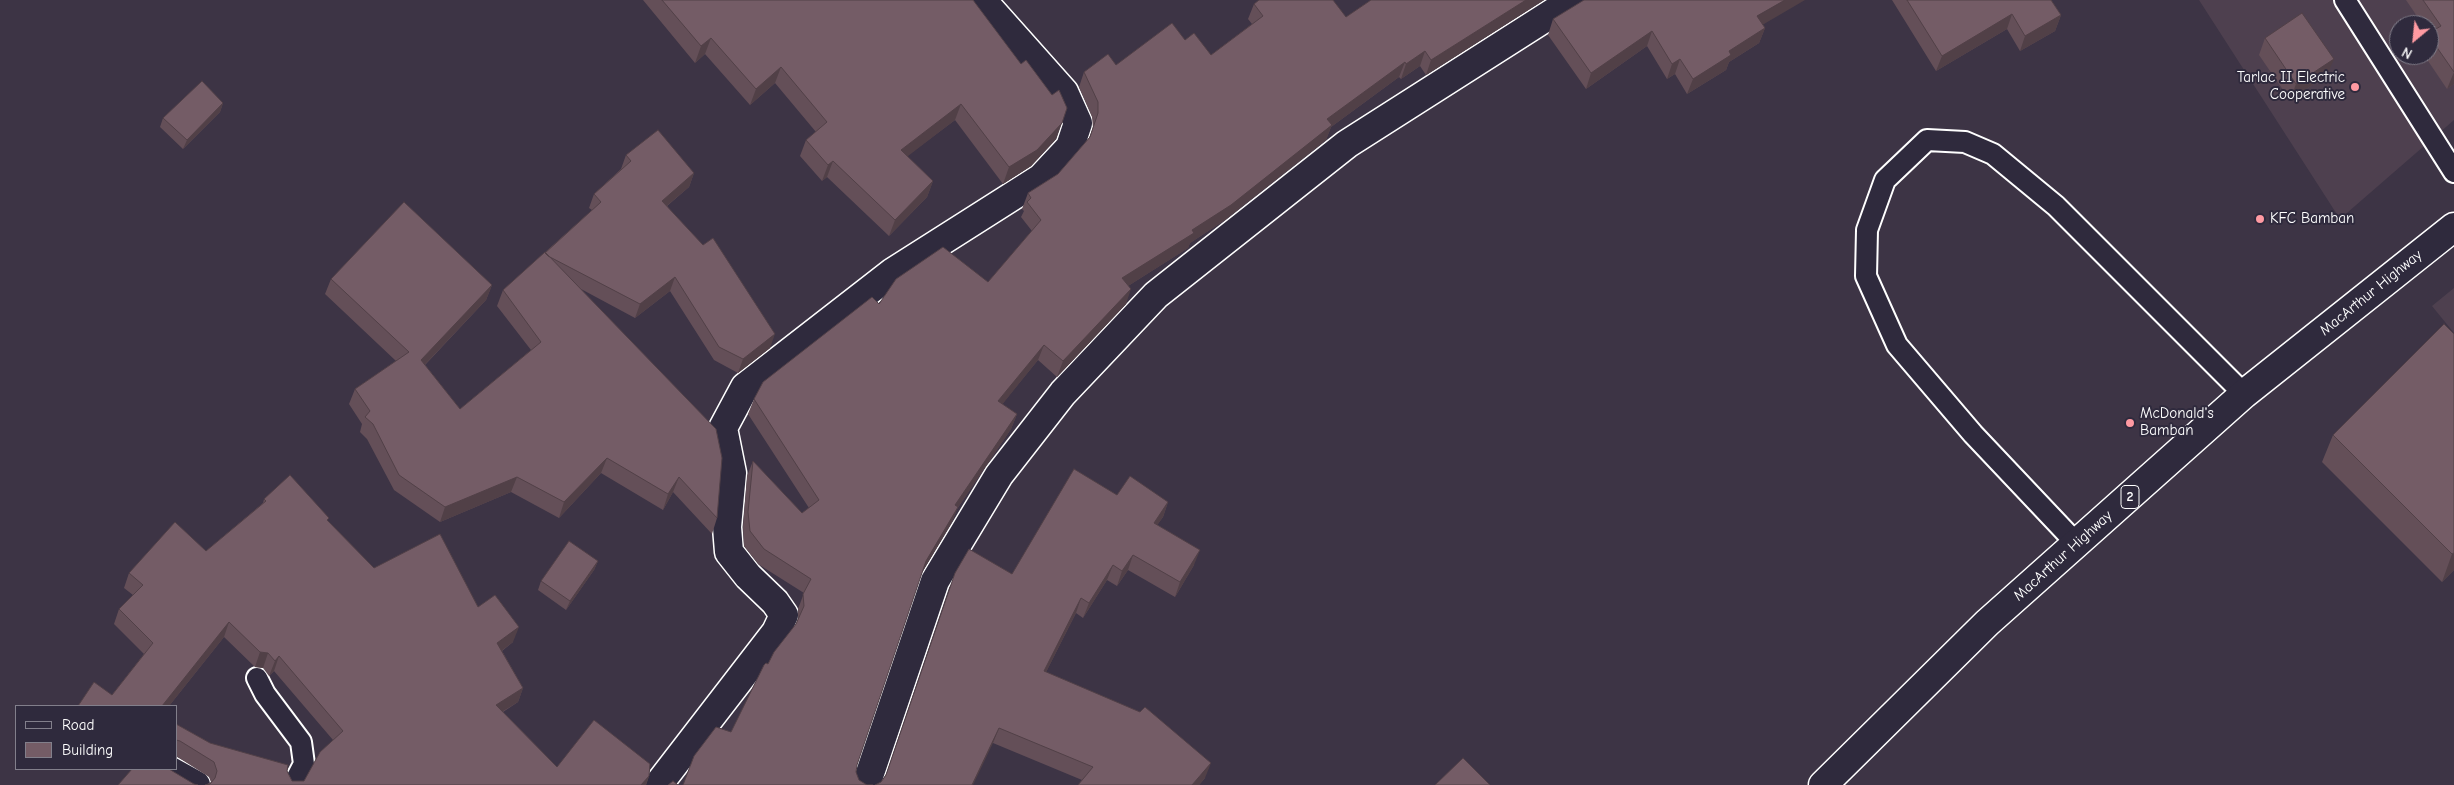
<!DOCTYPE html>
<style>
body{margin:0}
#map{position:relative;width:2454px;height:785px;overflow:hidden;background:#3d3445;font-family:"Comic Neue",sans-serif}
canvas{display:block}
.legend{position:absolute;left:15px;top:705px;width:162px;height:65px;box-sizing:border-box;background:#2f2a3d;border:1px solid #827f8b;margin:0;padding:6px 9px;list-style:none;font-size:15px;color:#fff}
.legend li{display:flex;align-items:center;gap:10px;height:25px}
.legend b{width:25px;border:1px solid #827f8b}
.north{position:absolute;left:2389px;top:15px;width:50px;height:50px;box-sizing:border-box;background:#2f2a3d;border:1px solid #827f8b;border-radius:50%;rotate:208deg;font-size:14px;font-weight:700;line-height:20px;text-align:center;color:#fff}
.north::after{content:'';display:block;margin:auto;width:18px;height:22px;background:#ff9aa2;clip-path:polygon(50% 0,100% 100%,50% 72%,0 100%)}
</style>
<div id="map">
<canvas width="2454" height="785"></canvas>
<ul class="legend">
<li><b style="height:6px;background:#2f2a3d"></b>Road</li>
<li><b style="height:14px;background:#745c66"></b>Building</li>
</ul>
<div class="north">N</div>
</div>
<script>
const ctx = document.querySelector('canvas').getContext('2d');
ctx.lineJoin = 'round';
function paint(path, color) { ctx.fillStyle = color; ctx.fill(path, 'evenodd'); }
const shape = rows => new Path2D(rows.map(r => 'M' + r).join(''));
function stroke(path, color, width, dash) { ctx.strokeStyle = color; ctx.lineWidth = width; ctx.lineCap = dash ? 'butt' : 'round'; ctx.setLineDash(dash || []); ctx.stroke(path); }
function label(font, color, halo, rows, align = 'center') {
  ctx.font = font + ' "Comic Neue",sans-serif'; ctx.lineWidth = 4; ctx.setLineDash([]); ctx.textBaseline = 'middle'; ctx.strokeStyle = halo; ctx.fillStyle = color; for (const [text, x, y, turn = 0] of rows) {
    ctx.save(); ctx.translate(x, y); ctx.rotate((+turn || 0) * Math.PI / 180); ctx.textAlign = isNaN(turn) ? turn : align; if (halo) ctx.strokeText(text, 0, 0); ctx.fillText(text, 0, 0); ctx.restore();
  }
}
paint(shape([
 [2199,0,2454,0,2454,120,2340,219],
 [2399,25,2429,25,2429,55,2399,55],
 [2454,288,2454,333,2432,306]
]), '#4e404f');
const lane = shape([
 [2345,0,2454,172],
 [2077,544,1973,434,1897,345,1866,276,1867,230,1885,180,1927,140,1965,142,1993,154,2056,206,2244,394],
 [257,678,265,694,301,742,304,764,293,785]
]);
const street = shape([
 [167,769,196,785],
 [658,785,776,632,784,615,775,602,748,576,729,552,727,527,732,473,723,428,745,387,893,272,1041,178,1070,147,1078,123,1064,92,982,0],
 [866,785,935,581,999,475,1063,393,1156,295,1347,144,1573,0]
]);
const highway = shape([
 [1823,785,1987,623,2244,394,2454,227]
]);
stroke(lane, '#fff', 24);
stroke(street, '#fff', 31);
stroke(highway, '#fff', 31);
stroke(lane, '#2f2a3d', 20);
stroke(street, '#2f2a3d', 28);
stroke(highway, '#2f2a3d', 28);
paint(shape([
 [643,0,973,0,1056,139,1031,166,1003,184,955,120,907,156,933,181,927,197,889,236,827,177,822,181,800,156,806,140,816,132,775,83,750,105,705,54,695,63],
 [1371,0,1544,0,1426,75,1420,66,1401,79,1399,77,1331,127,1326,140,1225,220,1190,243,1188,248,1128,286,1126,304,1057,377,1038,360,1002,404,1017,414,1011,429,957,509,952,522,921,574,683,785,731,732,768,664,796,624,798,618,798,609,804,593,758,564,744,546,743,527,747,476,753,461,802,513,809,508,748,414,754,399,879,304,988,282,1032,231,1021,217,1024,211,1022,209,1028,193,1058,174,1089,138,1093,128,1092,117,1079,87,1084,72,1116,65,1185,40,1211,55,1252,24,1248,19,1254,4,1346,17],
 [1892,0,2051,0,2061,15,2055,31,2020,51,2007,29,1936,71],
 [2406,0,2454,0,2454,84,2447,89,2424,55,2429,55,2429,25,2423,25],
 [1553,19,1763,25,1765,28,1759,43,1729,62,1726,70,1687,94,1675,74,1667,79,1647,46,1586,89,1548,35],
 [2265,38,2327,75,2290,100,2259,55],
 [223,103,220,112,183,149,160,127,163,118],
 [626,155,694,173,689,187,667,206,770,348,738,373,714,360,670,291,635,318,581,289,717,518,712,534,673,492,663,510,601,473,559,518,511,492,440,522,394,490,367,439,360,432,362,424,349,404,355,389,396,361,325,294,331,279,492,285,486,300,425,365,460,409,531,350,497,306,503,290,592,210,589,208,594,194,621,169],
 [2454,334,2454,570,2442,582,2322,462,2333,435],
 [1117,495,1168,502,1163,517,1157,525,1194,565,1175,597,1128,570,1117,586,1107,580,1083,618,1076,613,1046,672,1205,778,1199,785,1078,785,1082,780,993,743,881,782,1012,574],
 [264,499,328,521,374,568,478,607,513,642,502,651,523,688,518,702,503,712,557,767,649,776,646,785,205,785,211,782,209,777,176,756,176,724,210,743,287,771,292,781,304,781,333,740,274,671,269,676,263,668,255,667,224,637,169,706,78,706,112,695,144,654,114,624,119,609,133,595,124,588,129,573,206,551,263,503],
 [598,561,594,570,566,610,538,590,541,581]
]), '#644f58');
paint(shape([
 [1526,0,1544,0,1426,75,1431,60],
 [1785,0,1805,0,1752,31,1757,16],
 [2012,14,2007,29,1936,71,1942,56],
 [2061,15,2055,31,2020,51,2025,36],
 [1765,28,1759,43,1729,62,1726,70,1687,94,1693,79,1729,51],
 [1652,31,1647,46,1586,89,1591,73],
 [711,38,705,54,695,63,701,46],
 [1425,51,1420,66,1401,79,1406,64],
 [1680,59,1675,74,1667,79,1672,64],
 [2334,59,2327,75,2290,100,2296,84],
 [1405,62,1399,77,1331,127,1326,140,1225,220,1190,243,1188,248,1117,293,1122,278,1192,230,1327,119],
 [781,67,775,83,750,105,756,89],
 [2454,72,2454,84,2447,89],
 [223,103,220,112,183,149,187,140],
 [961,104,955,120,895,166,901,150],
 [1062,123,1056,139,1031,166,1003,184,1009,167],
 [833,161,827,177,822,181,828,165],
 [694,173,689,187,657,214,662,201],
 [933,181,927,197,889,236,895,220],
 [675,277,670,291,635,318,640,304],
 [492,285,486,300,415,375,421,360],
 [1131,289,1126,304,1057,377,1063,361],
 [775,334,770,348,738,373,743,359],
 [1044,345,1038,360,993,416,998,401],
 [1017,414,1011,429,957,509,952,522,920,576,926,561,955,505],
 [607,458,601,473,559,518,564,502],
 [517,477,511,492,440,522,445,507],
 [679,477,673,492,663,510,668,494],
 [1168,502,1163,517,1148,538,1154,523],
 [1200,550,1194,565,1175,597,1180,582],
 [2454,553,2454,570,2442,582,2452,554],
 [1133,555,1128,570,1117,586,1122,571],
 [598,561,594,570,566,610,570,601],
 [1113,565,1107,580,1083,618,1089,603],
 [1081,598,1076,613,1039,686,1044,671],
 [229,622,224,637,169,706,162,706],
 [519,627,513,642,492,658,497,643],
 [260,652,268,653,263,668,255,667],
 [279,656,274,671,269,676,275,661],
 [523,688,518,702,490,719,496,705],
 [999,728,993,743,973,785,972,785],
 [1211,763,1205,778,1199,785,1192,785],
 [649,776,646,785,641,785]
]), '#514047');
const building = shape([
 [662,0,973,0,1021,64,1026,60,1052,95,1059,90,1067,108,1062,123,1037,150,1009,167,961,104,901,150,933,181,895,220,833,161,828,165,806,140,827,122,781,67,756,89,711,38,701,46,662,0],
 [1259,0,1333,0,1346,17,1371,0,1526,0,1431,60,1425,51,1406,64,1405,62,1327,119,1332,125,1231,205,1192,230,1194,233,1122,278,1131,289,1063,361,1044,345,998,401,1017,414,955,505,958,507,926,561,857,765,856,772,859,780,867,785,873,785,683,785,694,756,716,727,731,732,764,665,766,663,768,664,774,652,796,624,804,606,803,594,811,579,764,549,750,531,748,512,753,461,802,513,819,500,754,399,763,382,872,297,879,304,896,279,943,247,988,282,1041,220,1027,202,1031,198,1028,193,1058,174,1090,137,1098,113,1098,102,1084,72,1108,54,1116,65,1172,23,1185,40,1194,33,1211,55,1263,16,1254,4,1259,0],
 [1584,0,1785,0,1757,16,1765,28,1729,51,1731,55,1693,79,1680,59,1672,64,1652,31,1591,73,1553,19,1584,0],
 [1907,0,2051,0,2061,15,2025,36,2012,14,1942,56,1907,0],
 [2423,0,2454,0,2454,72,2429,36,2429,33,2441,26,2423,0],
 [2302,13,2334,59,2296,84,2265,38,2302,13],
 [202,81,223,103,187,140,163,118,202,81],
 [658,130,694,173,662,201,703,245,713,238,775,334,743,359,719,347,675,277,640,304,548,256,545,253,601,202,594,194,631,161,626,155,658,130],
 [404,202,492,285,421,360,460,409,541,342,503,290,545,252,716,429,722,458,717,518,679,477,668,494,607,458,564,502,517,477,445,507,399,475,373,424,365,417,370,411,355,389,409,352,331,279,404,202],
 [2444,324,2454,334,2454,553,2452,554,2333,435,2444,324],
 [1074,469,1117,495,1130,476,1168,502,1154,523,1200,550,1180,582,1133,555,1122,571,1113,565,1089,603,1081,598,1044,671,1140,712,1145,707,1211,763,1192,785,1078,785,1093,767,999,728,972,785,875,785,881,782,886,775,955,573,969,549,1012,574,1074,469],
 [290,475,329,518,327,520,374,568,440,534,478,607,495,595,519,627,497,643,523,688,496,705,557,767,594,720,650,764,649,776,641,785,205,785,210,784,215,778,217,771,214,762,180,741,176,740,176,724,210,743,288,765,287,771,292,781,304,781,320,752,343,731,279,656,275,661,268,653,260,652,229,622,162,706,78,706,94,682,112,695,153,643,119,609,143,585,129,573,175,522,206,551,266,501,264,499,290,475],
 [569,541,598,561,570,601,541,581,569,541],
 [1463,758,1490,785,1435,785,1463,758],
 [132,769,169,769,194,784,198,785,118,785,132,769],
 [673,781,678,785,668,785,673,781]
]);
paint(building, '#745c66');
stroke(building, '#514047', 1);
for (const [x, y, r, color] of [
 [2355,87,5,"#ff9aa2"],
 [2260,219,5,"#ff9aa2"],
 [2130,423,5,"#ff9aa2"]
]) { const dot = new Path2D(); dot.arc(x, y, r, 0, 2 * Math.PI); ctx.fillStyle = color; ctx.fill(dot); stroke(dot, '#2f2a3d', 2); }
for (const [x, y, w] of [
 [2130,497,18]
]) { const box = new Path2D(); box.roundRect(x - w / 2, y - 11.5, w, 23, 4); ctx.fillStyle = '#2f2a3d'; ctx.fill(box); stroke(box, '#fff', 1); }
label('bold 14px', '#fff', null, [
 ["2",2130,497]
]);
label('15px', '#fff', '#2f2a3d', [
 ["Tarlac II Electric",2345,78,"right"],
 ["Cooperative",2345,95,"right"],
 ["KFC Bamban",2270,219],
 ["McDonald's",2140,414],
 ["Bamban",2140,431]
], 'left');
label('15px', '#fff', '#2f2a3d', [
 ["MacArthur Highway",2371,293,-39],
 ["MacArthur Highway",2063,556,-42]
]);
</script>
